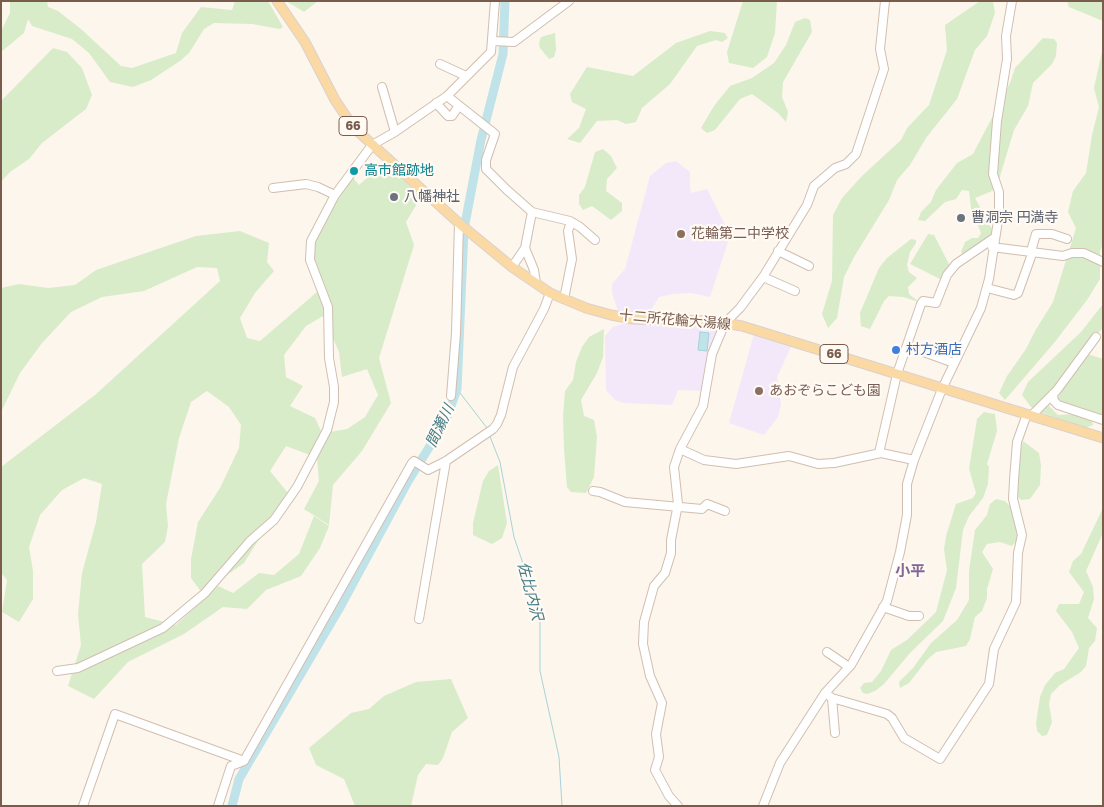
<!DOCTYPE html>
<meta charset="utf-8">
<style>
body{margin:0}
#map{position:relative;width:1104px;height:807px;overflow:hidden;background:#fdf6ec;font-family:"Golos Text",sans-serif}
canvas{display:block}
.frame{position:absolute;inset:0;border:2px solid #7a5c4d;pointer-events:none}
</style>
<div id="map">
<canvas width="1104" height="807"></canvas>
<div class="frame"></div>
</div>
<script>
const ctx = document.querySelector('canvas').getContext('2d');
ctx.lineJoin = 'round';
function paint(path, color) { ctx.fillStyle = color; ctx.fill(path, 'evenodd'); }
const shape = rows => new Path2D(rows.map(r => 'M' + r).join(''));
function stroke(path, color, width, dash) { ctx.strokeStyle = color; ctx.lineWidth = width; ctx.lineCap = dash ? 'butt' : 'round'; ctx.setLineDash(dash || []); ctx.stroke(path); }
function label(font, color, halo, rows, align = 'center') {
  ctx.font = font + ' "Golos Text","Noto Sans JP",sans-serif'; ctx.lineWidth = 4.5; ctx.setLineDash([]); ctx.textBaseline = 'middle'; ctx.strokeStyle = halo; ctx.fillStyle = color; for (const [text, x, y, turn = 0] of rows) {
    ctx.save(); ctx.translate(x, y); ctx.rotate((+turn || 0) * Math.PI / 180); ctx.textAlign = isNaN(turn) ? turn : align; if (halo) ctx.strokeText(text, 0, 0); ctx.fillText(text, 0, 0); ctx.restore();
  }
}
paint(shape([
 [676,161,690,172,690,190,692,193,707,189,727,229,728,242,710,297,691,293,673,294,659,297,651,310,643,314,618,311,612,293,612,284,625,269,650,176,666,163],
 [625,323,719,326,712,342,703,391,678,390,672,405,624,403,615,400,606,390,605,336,613,327],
 [754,334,792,345,777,377,781,405,778,417,764,435,729,423]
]), '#f3e8fa');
paint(shape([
 [10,1,47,1,48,7,58,11,81,29,121,66,132,68,176,53,182,33,201,7,232,10,235,1,268,1,283,27,280,29,252,24,214,23,204,29,189,53,180,61,151,80,133,87,110,82,89,53,72,39,32,26,28,19,24,33,1,52,1,31,10,13],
 [286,1,318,1,304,12],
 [743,1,777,1,775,33,767,57,753,68,729,63,727,52],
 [980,1,993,1,995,13,987,36,975,50,957,99,926,138,910,165,897,180,889,200,854,257,844,277,837,318,828,328,822,314,832,281,833,215,842,198,862,176,901,140,907,128,929,105,947,50,945,25],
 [1067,1,1103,1,1103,21,1069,7],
 [805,18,810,20,812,32,783,82,782,97,788,112,786,122,778,113,752,94,740,99,715,130,707,133,701,128,714,106,730,86,752,78,774,63,786,45,795,22],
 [710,31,725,33,728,38,722,42,716,40,697,46,670,84,642,108,636,122,626,124,617,120,597,121,580,143,567,139,579,128,586,109,572,102,570,94,587,67,633,76,676,43],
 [555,33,556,50,554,57,549,59,540,48,539,43,541,37],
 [1043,38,1054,39,1057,43,1056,56,1052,64,1033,83,1028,106,1014,130,998,183,992,191,975,198,993,231,992,237,963,254,961,252,965,242,972,238,978,238,981,233,971,208,969,191,962,190,956,199,945,202,925,221,918,220,921,212,931,202,936,190,957,163,973,154,1010,83,1015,68],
 [1103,47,1103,243,1100,252,1100,279,1087,300,1054,343,1005,400,999,393,1007,376,1026,349,1035,331,1053,302,1076,228,1068,212,1073,191,1086,173,1092,135,1099,107,1094,88],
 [53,48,67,52,82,68,92,95,86,109,42,143,29,159,10,172,1,182,1,101],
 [603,149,611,156,617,168,607,179,606,191,622,203,622,211,611,220,592,206,583,210,579,204,579,195,585,187,595,152],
 [385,162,421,197,406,222,414,245,379,358,391,403,362,451,333,485,329,525,304,509,319,481,317,458,329,432,347,429,365,417,378,395,367,369,342,377,339,352,323,316,306,326,284,355,286,377,303,386,290,406,315,418,322,433,310,455,286,446,270,471,288,493,244,563,202,593,191,578,191,559,198,522,220,488,239,448,241,425,229,407,207,391,191,402,179,438,166,504,168,526,165,542,142,564,145,617,176,625,218,586,233,593,259,573,274,575,299,554,314,516,329,526,320,548,301,576,266,590,247,609,223,607,184,634,128,662,94,699,68,686,81,645,78,614,82,573,96,522,102,484,84,478,62,490,40,515,29,547,33,571,33,599,19,622,2,612,7,580,1,573,1,467,95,395,220,281,217,268,197,267,144,291,102,297,71,312,42,343,20,373,1,412,1,288,19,284,48,288,75,285,96,270,196,236,240,231,269,243,267,262,274,271,255,293,240,318,247,338,260,341,317,292,314,242,351,175,359,185],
 [928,234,934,235,950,266,942,280,910,264],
 [911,239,916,240,916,243,910,252,907,265,909,272,917,278,908,287,909,294,919,302,903,297,889,296,884,301,870,329,861,326,860,313,879,268,887,258],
 [1103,304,1103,328,1095,336,1073,369,1052,389,1049,406,1058,415,1076,414,1092,420,1093,425,1085,428,1040,412,1031,407,1022,395,1028,382,1081,332],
 [604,329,603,357,597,373,581,400,584,416,594,420,597,437,594,477,586,493,571,492,567,487,564,449,563,416,565,391,573,380,576,362,582,347,589,337],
 [1085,353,1103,359,1103,417,1062,404,1057,399],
 [984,412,995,414,997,431,987,464,989,467,988,484,983,498,969,516,963,530,956,588,943,621,910,653,884,684,875,691,867,694,863,693,860,688,864,683,872,682,881,671,891,650,907,640,936,612,947,570,944,549,946,536,956,504,973,498,976,493,969,469,977,419],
 [1023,441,1039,453,1041,465,1040,485,1030,499,1021,500,1016,495,1018,462],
 [498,465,507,523,502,538,492,544,473,535,473,523,483,481,489,471],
 [996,499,1005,501,1010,506,1018,533,1017,540,1012,546,1000,542,987,544,982,552,993,569,987,589,987,598,982,611,975,617,970,639,966,646,936,652,927,660,909,683,900,688,899,682,913,668,931,643,957,620,969,600,969,571,975,530,987,515,990,504],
 [1103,508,1103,533,1086,571,1093,587,1094,599,1088,618,1097,628,1095,641,1089,648,1086,666,1081,672,1060,685,1051,694,1049,704,1052,722,1047,735,1042,736,1037,731,1036,723,1040,697,1045,685,1055,673,1064,669,1079,648,1072,632,1056,611,1059,604,1079,604,1084,592,1069,572,1073,561,1081,554],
 [451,679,468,718,452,732,443,758,438,765,426,764,418,775,411,806,355,806,344,779,316,765,309,748,351,713,369,709,384,696,416,682]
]), '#d8ecc9');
const water = shape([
 [700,332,709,333,707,351,698,350,700,332]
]);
paint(water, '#bfe3e8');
stroke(water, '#a5d3da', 1);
stroke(shape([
 [457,389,487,428],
 [489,434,500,462,514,537,535,599,540,623,540,671,559,757,562,806]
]), '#a5d3da', 1);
stroke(shape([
 [232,806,239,779,339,609,407,483,446,420,457,389,464,229,481,140,503,54,505,1]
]), '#bfe3e8', 9);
const minor = shape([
 [493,41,514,42,569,1],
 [440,64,466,76],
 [382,87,395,132],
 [447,96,495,134,486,160,486,169,507,190,532,212,525,248,534,270,536,283],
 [436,103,448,116,452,116,458,107],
 [273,188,306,184,318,187,335,195],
 [532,212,570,221,580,227,595,240],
 [992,247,1063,256,1072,253,1084,253,1103,262],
 [778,251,809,266],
 [1031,251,1036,234,1052,234,1067,239],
 [512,267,525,248],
 [763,277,795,291],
 [987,288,1014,295,1018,293,1033,251],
 [564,299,572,259,568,231,571,222],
 [907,346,954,363],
 [1053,394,1054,401,1058,405,1103,420],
 [451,396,456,333,459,223],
 [1032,415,1057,390,1096,337],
 [680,449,704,460,736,464,789,456,818,464,834,463,881,453,914,460],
 [879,453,897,374,921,304,923,301,936,303,947,275,956,264,994,238],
 [593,491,600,492,625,502,702,509,707,504,725,511],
 [883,607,909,616,919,616],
 [419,619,446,461],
 [827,652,849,667],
 [57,671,78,668,163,628,205,593,250,541,274,520,297,487,327,430,334,402,334,387,329,358,328,307,310,260,311,241,335,195,372,145,395,132,447,96,491,52,495,1],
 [825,693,832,698,887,714,892,718,904,738,940,759,989,684,994,649,1016,602,1018,553,1022,535,1013,499,1014,480,1017,442,1027,414],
 [832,698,835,733],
 [83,806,115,714,244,761],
 [218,806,231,766,244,761,412,463,414,461,428,470,446,461,493,429,497,424,501,415,513,367,544,309,550,293],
 [678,806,669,796,655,770,659,757,656,734,662,703,650,676,643,644,644,622,654,586,665,573,671,553,671,540,678,504,674,467,680,449,703,406,712,354,725,323,740,308,763,277,807,205,814,186,835,168,846,164,856,154,884,69,880,49,885,1],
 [763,806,780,763,825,693,851,665,887,601,900,552,907,515,907,484,914,460,942,389,981,308,989,279,999,214,999,192,993,174,997,121,1007,59,1006,36,1012,1]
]);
const major = shape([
 [277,1,305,42,335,100,353,127,461,225,512,267,550,293,586,308,611,315,633,319,712,321,742,326,1103,438]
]);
stroke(minor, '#d1beb0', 10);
stroke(major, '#dad1cd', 11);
stroke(minor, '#fff', 8);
stroke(major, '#fbd9a5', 9);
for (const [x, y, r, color] of [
 [354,171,5,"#0f9aa8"],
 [394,197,5,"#6b7280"],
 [961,218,5,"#6b7280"],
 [681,234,5,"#8d6e63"],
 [896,350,5,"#3f7fe0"],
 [759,391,5,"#8d6e63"]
]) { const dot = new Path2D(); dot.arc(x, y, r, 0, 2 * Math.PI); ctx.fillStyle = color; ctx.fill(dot); stroke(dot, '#fffaf3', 2); }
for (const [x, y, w] of [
 [353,126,28],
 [834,354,28]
]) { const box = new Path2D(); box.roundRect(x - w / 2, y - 9.5, w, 19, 4); ctx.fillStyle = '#fffaf3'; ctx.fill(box); stroke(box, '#7a5c4d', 1); }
label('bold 12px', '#7a5c4d', null, [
 ["66",353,126],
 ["66",834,354]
]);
label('14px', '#0d838f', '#fffaf3', [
 ["高市館跡地",364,171]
], 'left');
label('14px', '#5b616d', '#fffaf3', [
 ["八幡神社",404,197],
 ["曹洞宗 円満寺",971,218]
], 'left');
label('14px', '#785e54', '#fffaf3', [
 ["花輪第二中学校",691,234],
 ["あおぞらこども園",769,391]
], 'left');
label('14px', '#7a5c4d', '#fffaf3', [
 ["十二所花輪大湯線",675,320,5]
]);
label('14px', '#366cbe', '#fffaf3', [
 ["村方酒店",906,350]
], 'left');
label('italic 15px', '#437c86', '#fffaf3', [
 ["間瀬川",440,426,-64],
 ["佐比内沢",530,591,75]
]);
label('bold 15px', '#846695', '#fffaf3', [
 ["小平",910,571]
]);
</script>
